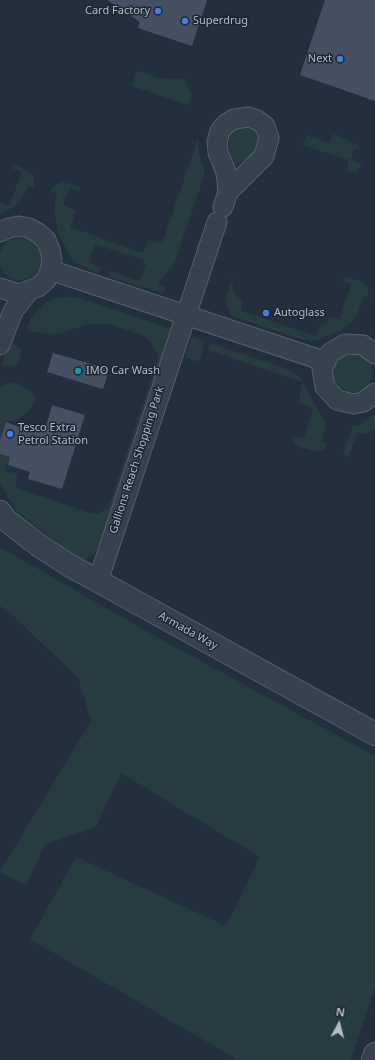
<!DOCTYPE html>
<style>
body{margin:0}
#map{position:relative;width:375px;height:1060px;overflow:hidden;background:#242f3e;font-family:"Noto Sans",sans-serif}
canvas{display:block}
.north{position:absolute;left:319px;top:1004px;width:40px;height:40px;-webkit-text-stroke:3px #1d2633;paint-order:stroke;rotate:7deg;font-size:11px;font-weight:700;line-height:16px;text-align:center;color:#b4bcc9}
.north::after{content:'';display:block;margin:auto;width:14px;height:18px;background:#b4bcc9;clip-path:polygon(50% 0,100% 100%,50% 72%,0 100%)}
</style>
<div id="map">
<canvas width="375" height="1060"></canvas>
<div class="north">N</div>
</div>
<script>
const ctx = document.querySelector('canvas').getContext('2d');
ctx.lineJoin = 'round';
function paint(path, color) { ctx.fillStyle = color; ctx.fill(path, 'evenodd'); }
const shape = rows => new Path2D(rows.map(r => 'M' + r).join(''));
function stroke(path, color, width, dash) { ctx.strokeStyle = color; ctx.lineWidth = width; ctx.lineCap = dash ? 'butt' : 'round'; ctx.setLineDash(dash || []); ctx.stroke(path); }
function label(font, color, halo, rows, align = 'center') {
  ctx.font = font + ' "Noto Sans",sans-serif'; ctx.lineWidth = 3; ctx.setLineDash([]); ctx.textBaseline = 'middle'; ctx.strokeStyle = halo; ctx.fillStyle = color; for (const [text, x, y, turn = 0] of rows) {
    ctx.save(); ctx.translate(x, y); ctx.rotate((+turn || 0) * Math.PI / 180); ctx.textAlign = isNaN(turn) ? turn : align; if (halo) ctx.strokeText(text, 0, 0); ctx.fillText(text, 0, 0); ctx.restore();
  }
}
paint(shape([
 [137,71,160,78,185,79,191,95,188,105,132,86],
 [245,126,254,130,259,137,260,148,255,155,236,165,233,163,228,138,234,130],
 [333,134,360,146,358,150,354,149,351,160,362,164,357,173,346,171,349,160,303,145,306,135,330,143],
 [198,138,199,154,204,170,204,176,175,262,159,282,159,285,166,287,164,294,108,276,110,271,135,280,140,280,146,266,144,260,97,245,95,245,89,262,101,268,99,274,74,262,58,234,54,209,57,193,50,192,54,186,63,182,80,187,79,191,70,188,63,205,76,210,70,227,143,253,148,240,158,243,163,241],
 [14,164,30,172,34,177,34,185,32,188,29,186,21,200,15,206,0,215,0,203,9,206,22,172,11,168],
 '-1 259a21 21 0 1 1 42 0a21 21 0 1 1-42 0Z',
 [345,276,363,282,368,287,369,298,365,296,357,315,350,324,341,330,316,341,303,340,231,316,225,300,232,279,233,280,232,286,236,295,242,301,241,311,316,336,321,323,326,324,329,316,340,319,351,284,342,281],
 [67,297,80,298,172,329,101,543,95,554,82,561,61,547,16,510,0,484,0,454,10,457,5,471,18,474,15,487,89,513,97,514,108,509,157,362,158,353,149,340,143,335,109,324,88,324,61,333,49,334,31,331,27,328,31,317,45,303,55,298],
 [192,337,205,341,199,362,185,357],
 [210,343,288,369,300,377,325,422,325,428,322,441,327,443,325,448,320,451,313,451,299,447,294,444,292,440,293,436,304,439,313,408,299,403,302,382,208,350],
 [9,344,13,344,22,349,20,358,17,365,4,367,2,363],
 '333 372a20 20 0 1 1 40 0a20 20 0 1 1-40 0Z',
 [7,383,15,383,29,390,35,396,34,403,29,411,18,419,6,422,0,441,0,388],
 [375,413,375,429,366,434,357,433,349,457,343,454,353,425,358,426],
 [0,547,155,636,375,756,375,988,351,1060,238,1060,30,939,76,857,226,926,260,857,121,773,96,827,45,844,26,885,0,872,91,721,78,678,7,610,0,606]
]), '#263c3f');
paint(shape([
 [107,0,207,0,192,46,138,28,140,22],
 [325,0,375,0,375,101,300,75],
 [53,353,109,369,103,389,47,372],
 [52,405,85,415,62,489,28,479,30,472,8,465,10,457,0,454,0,441,6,422,19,427,21,423,45,430]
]), '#455162');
const minor = shape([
 [223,207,228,192,226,172,218,152,217,142,220,131,226,124,234,119,249,117,257,120,265,126,269,138,264,156,228,192],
 [0,232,9,228,19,226,29,228,38,233,46,240,50,250,52,260,50,270,46,280,38,287,19,294,0,288],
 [50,270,324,361],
 [0,345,13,311,28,292],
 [375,354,363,345,345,344,330,353,322,369,325,387,337,400,354,404,363,402,375,393],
 [98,581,217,222]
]);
const tertiary = shape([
 [0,512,6,520,41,547,69,565,375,734],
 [373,1060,375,1054]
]);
stroke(minor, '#565f6c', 21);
stroke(tertiary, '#565f6c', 24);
stroke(minor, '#38414e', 19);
stroke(tertiary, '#38414e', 22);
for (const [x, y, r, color] of [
 [158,11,4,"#3f7fe0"],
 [185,21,4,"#3f7fe0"],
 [340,59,4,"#3f7fe0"],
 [266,313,4,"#3f7fe0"],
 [78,371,4,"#0f9aa8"],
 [10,434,4,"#3f7fe0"]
]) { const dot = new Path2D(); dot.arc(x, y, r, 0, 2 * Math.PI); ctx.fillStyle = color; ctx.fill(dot); stroke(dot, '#1d2633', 1.5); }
label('11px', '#b4bcc9', '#1d2633', [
 ["Card Factory",150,11,"right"],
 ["Superdrug",193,21],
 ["Next",332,59,"right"],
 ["Autoglass",274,313],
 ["IMO Car Wash",86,371],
 ["Tesco Extra",18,428],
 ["Petrol Station",18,441]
], 'left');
label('11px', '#b4bcc9', '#1d2633', [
 ["Gallions Reach Shopping Park",137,460,-72],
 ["Armada Way",188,631,29]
]);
</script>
